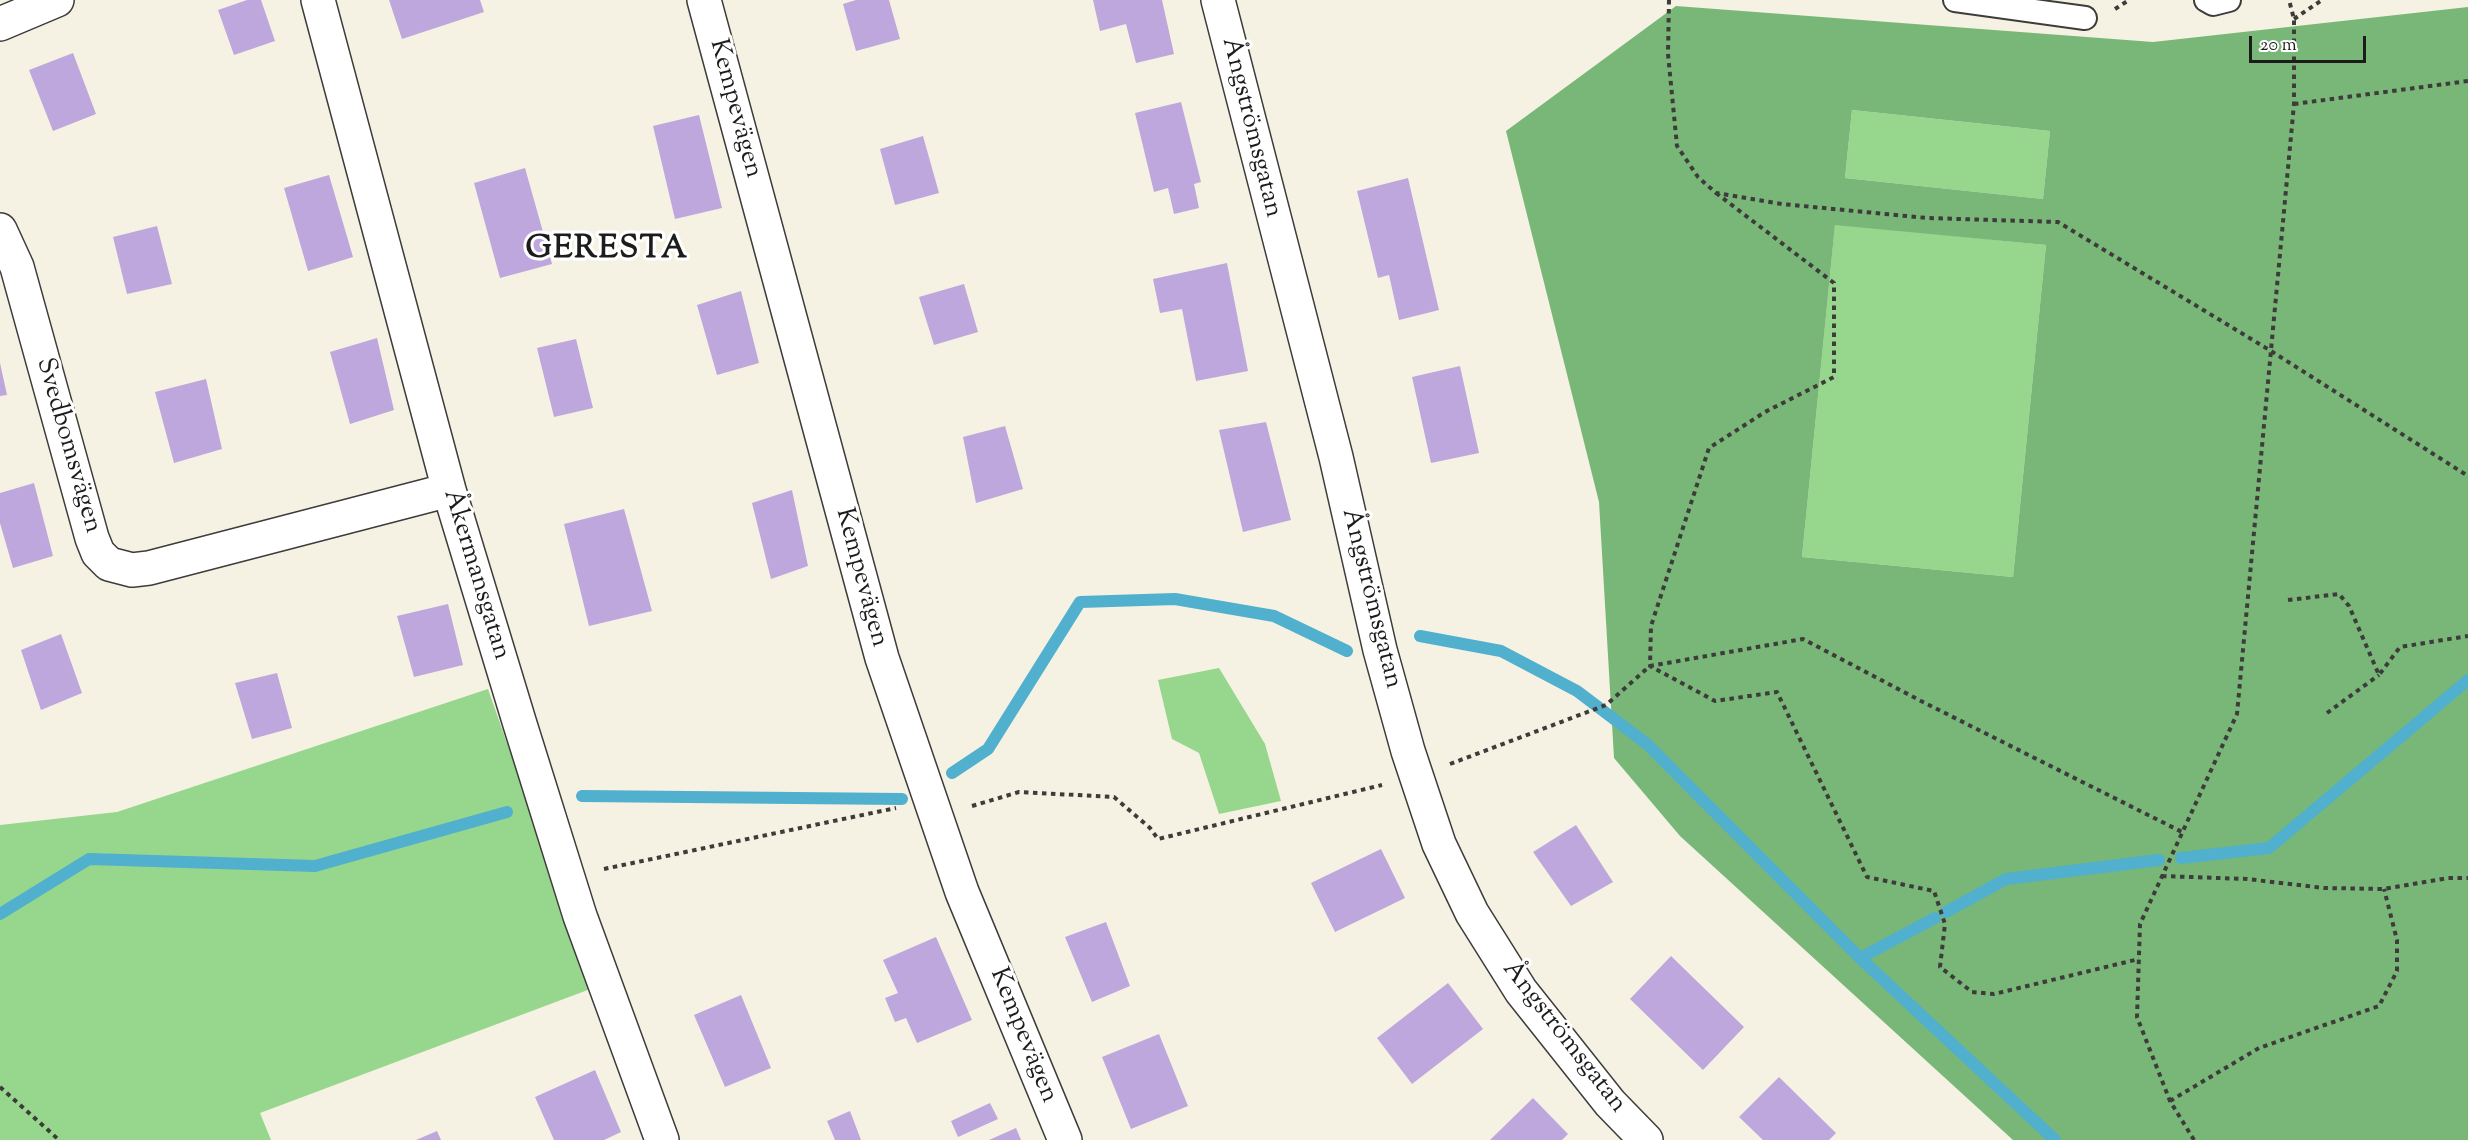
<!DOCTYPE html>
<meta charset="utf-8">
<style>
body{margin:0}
#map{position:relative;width:2468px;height:1140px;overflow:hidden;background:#f5f2e3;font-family:"Sorts Mill Goudy",serif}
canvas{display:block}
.scale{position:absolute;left:2249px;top:36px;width:117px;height:27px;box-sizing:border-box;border:3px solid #1c1c1c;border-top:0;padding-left:8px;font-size:18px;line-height:21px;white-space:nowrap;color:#1c1c1c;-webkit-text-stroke:4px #fff;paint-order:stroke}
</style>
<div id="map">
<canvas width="2468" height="1140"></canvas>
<div class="scale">20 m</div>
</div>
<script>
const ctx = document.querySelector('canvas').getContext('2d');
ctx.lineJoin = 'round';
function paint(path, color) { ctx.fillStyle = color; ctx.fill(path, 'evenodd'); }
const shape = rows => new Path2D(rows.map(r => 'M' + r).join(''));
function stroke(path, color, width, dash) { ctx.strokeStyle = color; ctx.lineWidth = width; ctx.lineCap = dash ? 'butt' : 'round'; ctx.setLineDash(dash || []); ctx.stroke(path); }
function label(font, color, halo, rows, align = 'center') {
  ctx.font = font + ' "Sorts Mill Goudy",serif'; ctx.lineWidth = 6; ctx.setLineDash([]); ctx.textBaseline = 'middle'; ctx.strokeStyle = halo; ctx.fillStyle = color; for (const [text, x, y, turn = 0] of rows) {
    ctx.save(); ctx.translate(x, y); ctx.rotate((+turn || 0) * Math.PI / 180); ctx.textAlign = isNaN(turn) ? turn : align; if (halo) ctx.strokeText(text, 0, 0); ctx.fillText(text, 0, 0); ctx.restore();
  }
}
paint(shape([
 [1852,110,2050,131,2043,199,1845,178],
 [1835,224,2046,245,2013,577,1802,557],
 [1219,668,1265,744,1281,801,1219,814,1199,753,1172,739,1158,680],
 [488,689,593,988,260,1113,271,1140,0,1140,0,825,117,812]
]), '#97d68d');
paint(shape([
 [1676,6,2153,42,2468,7,2468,1140,2013,1140,1680,836,1614,758,1599,502,1506,131],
 [1852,110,2050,131,2043,199,1845,178],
 [1835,225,2046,245,2013,577,1802,557]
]), '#79b778');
stroke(shape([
 [1420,636,1501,651,1577,691,1647,744,1860,958,2055,1140],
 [952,773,988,749,1080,602,1175,599,1274,616,1347,651],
 [582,796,902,799],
 [2181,858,2269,848,2468,680],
 [1946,912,2006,879,2159,860],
 [0,914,89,859,315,866,507,812],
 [1860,958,1935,918]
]), '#50b0ce', 12);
paint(shape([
 [247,0,261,0,275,41,234,55,218,10],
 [389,0,480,0,484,12,402,39],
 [856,0,889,0,900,39,856,51,843,4],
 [1093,0,1162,0,1174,54,1136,63,1126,24,1100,31],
 [73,53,96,114,53,131,29,70],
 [1181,102,1201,182,1194,184,1199,208,1174,214,1168,188,1154,192,1135,113],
 [699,115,722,208,675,219,653,126],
 [923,136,939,193,895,205,880,149],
 [525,168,552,264,500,278,474,183],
 [329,175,353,257,308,271,284,188],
 [1408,178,1439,310,1399,320,1389,275,1378,278,1357,191],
 [157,226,172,284,127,294,113,237],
 [1227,263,1248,371,1196,381,1182,309,1160,313,1153,279],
 [964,284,978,332,934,345,919,297],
 [741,291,759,363,717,375,697,305],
 [377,338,394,410,350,424,330,352],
 [576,339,593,408,554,417,537,348],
 [0,363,7,395,0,396],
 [1460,366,1479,453,1431,463,1412,377],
 [206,379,222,449,174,463,155,392],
 [1266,422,1291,520,1243,532,1219,430],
 [1005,426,1023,489,976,503,963,437],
 [34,483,53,556,13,568,0,523,0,493],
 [792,490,808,566,771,579,752,503],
 [624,509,652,611,589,626,564,524],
 [448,604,463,665,414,677,397,616],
 [61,634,82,693,41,710,21,650],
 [277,673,292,728,252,739,235,683],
 [1576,825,1613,882,1571,906,1533,852],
 [1381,849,1405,898,1335,932,1311,883],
 [1106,922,1130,986,1092,1002,1065,937],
 [936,937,972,1020,917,1043,906,1018,895,1022,885,998,898,993,883,960],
 [1671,956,1744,1027,1703,1070,1630,999],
 [1448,983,1483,1029,1412,1084,1377,1038],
 [741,995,771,1068,725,1087,694,1015],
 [1159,1034,1188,1106,1131,1129,1102,1057],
 [595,1070,621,1132,604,1140,554,1140,535,1097],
 [1779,1077,1836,1133,1829,1140,1763,1140,1739,1117],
 [1533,1098,1568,1134,1562,1140,1490,1140],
 [990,1103,998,1119,958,1137,951,1121],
 [850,1111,861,1140,835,1140,827,1121],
 [1016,1128,1021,1140,989,1140],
 [437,1131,441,1140,416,1140]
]), '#bea7dc');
const service = shape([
 [1955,0,2085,18],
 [2206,0,2213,4,2229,0]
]);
const minor = shape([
 [318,0,449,490,519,721,580,916,662,1140],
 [704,0,882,658,962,892,1065,1140],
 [1218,0,1336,457,1380,650,1408,751,1439,844,1472,913,1521,991,1610,1103,1646,1140],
 [0,24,57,0],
 [0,230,17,267,92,538,98,553,109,564,132,570,149,568,449,490]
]);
stroke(service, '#3d3c3a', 26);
stroke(minor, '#3d3c3a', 36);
stroke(shape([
 [1669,0,1668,54,1677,146,1698,177,1716,193,1782,204,1927,218,2058,222,2271,351,2468,476],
 [2115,9,2129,0],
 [2294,19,2322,0],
 [2294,104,2468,81],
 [1716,193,1834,283,1834,377,1765,412,1709,448,1651,626,1650,666,1715,701,1777,692,1867,877,1934,891,1945,924,1940,967,1972,992,1994,994,2139,959],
 [2288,600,2339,594,2349,606,2379,675,2400,647,2468,636],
 [2327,713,2379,675],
 [1450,764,1606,705,1650,666,1803,639,1921,701,2182,832],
 [972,806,1019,792,1114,797,1150,828,1158,839,1382,785],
 [604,869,896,808],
 [2162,876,2247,879,2324,888,2384,889,2448,878,2468,878],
 [0,1087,59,1140],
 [2170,1101,2259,1048,2379,1006,2397,971,2397,940,2384,889],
 [2194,1140,2170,1101,2137,1017,2140,924,2237,714,2294,104,2294,19,2289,0]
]), '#3d3c3a', 4, [4.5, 4.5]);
stroke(service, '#fff', 22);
stroke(minor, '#fff', 33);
label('26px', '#1c1c1c', '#fff', [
 ["Kempevägen",734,109,75],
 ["Ångströmsgatan",1250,128,76],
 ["Svedbomsvägen",67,446,74],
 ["Åkermansgatan",475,575,73],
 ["Kempevägen",860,578,75],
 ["Ångströmsgatan",1370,599,76],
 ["Kempevägen",1022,1036,68],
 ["Ångströmsgatan",1563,1038,52]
]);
ctx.letterSpacing = '1.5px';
label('bold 32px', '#1c1c1c', '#fff', [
 ["GERESTA",607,252]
]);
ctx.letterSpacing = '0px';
</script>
